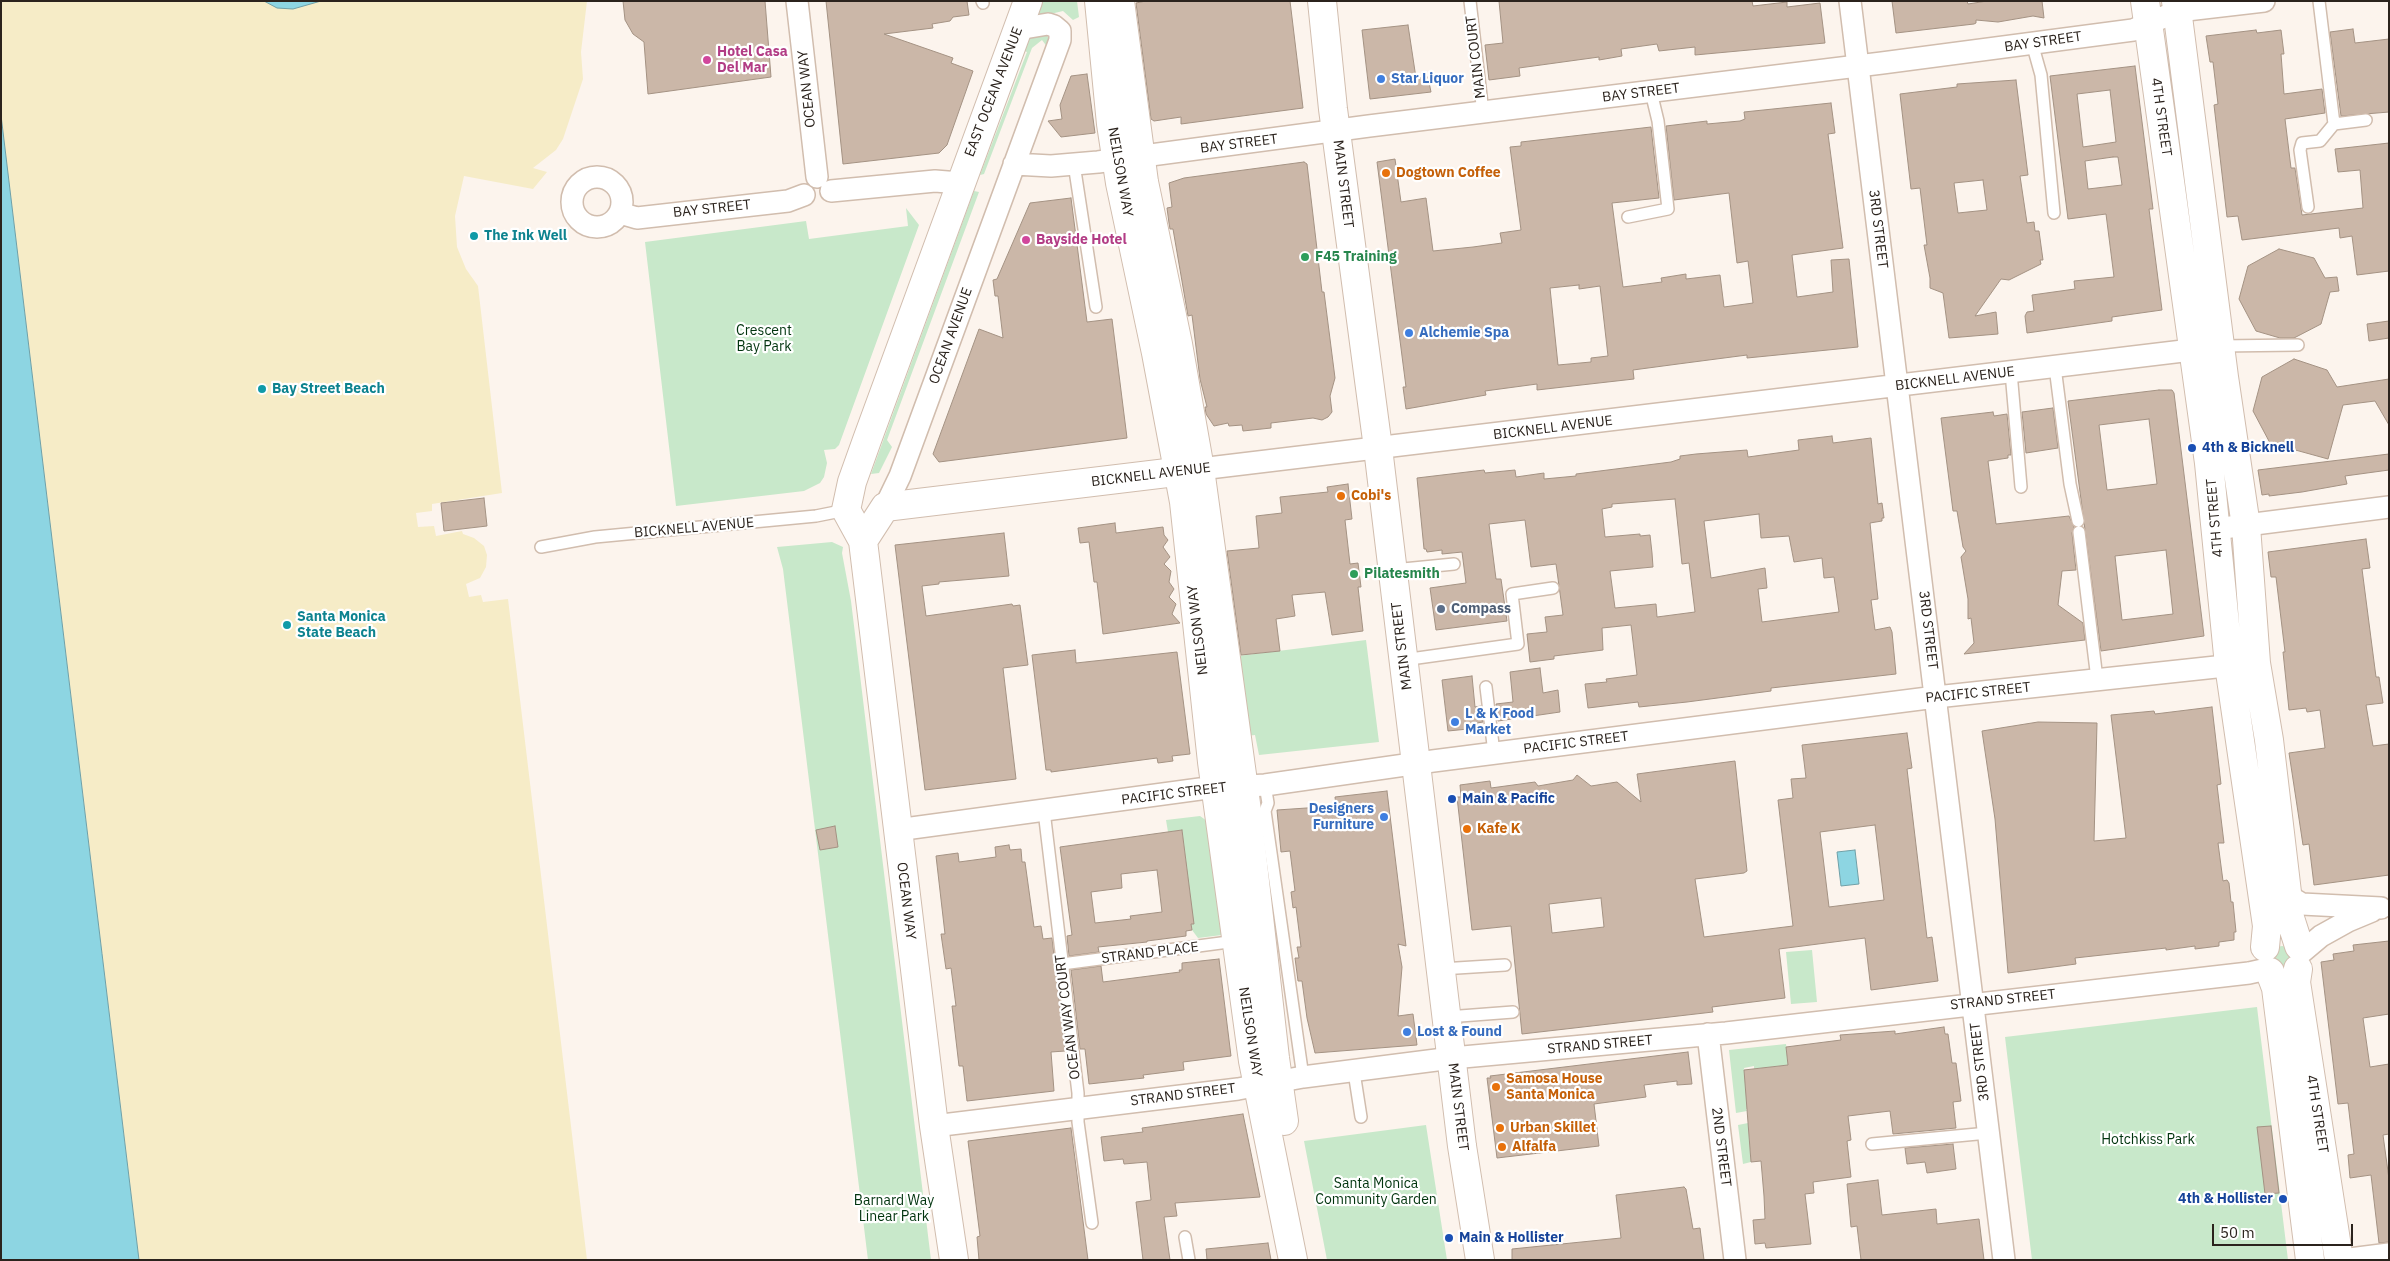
<!DOCTYPE html>
<style>
body{margin:0}
#map{position:relative;width:2390px;height:1261px;overflow:hidden;background:#fcf4ed;font-family:"IBM Plex Sans",sans-serif}
canvas{display:block}
.frame{position:absolute;inset:0;border:2px solid #2b231d;pointer-events:none}
.scale{position:absolute;left:2212px;top:1224px;width:141px;height:22px;box-sizing:border-box;border:2px solid #2b231d;border-top:0;padding-left:6px;font-size:15px;line-height:18px;white-space:nowrap;color:#2b231d;-webkit-text-stroke:4px #fff;paint-order:stroke}
</style>
<div id="map">
<canvas width="2390" height="1261"></canvas>
<div class="frame"></div>
<div class="scale">50 m</div>
</div>
<script>
const ctx = document.querySelector('canvas').getContext('2d');
ctx.lineJoin = 'round';
function paint(path, color) { ctx.fillStyle = color; ctx.fill(path, 'evenodd'); }
const shape = rows => new Path2D(rows.map(r => 'M' + r).join(''));
function stroke(path, color, width, dash) { ctx.strokeStyle = color; ctx.lineWidth = width; ctx.lineCap = dash ? 'butt' : 'round'; ctx.setLineDash(dash || []); ctx.stroke(path); }
function label(font, color, halo, rows, align = 'center') {
  ctx.font = font + ' "IBM Plex Sans",sans-serif'; ctx.lineWidth = 4.5; ctx.setLineDash([]); ctx.textBaseline = 'middle'; ctx.strokeStyle = halo; ctx.fillStyle = color; for (const [text, x, y, turn = 0] of rows) {
    ctx.save(); ctx.translate(x, y); ctx.rotate((+turn || 0) * Math.PI / 180); ctx.textAlign = isNaN(turn) ? turn : align; if (halo) ctx.strokeText(text, 0, 0); ctx.fillText(text, 0, 0); ctx.restore();
  }
}
paint(shape([
 [1038,1,1077,1,1079,17,1073,20,1063,11,1042,16,1033,15],
 [1042,34,1051,38,1048,48,1042,40,1032,48,984,174,980,175,1027,52,1019,49,1030,37],
 [974,191,979,192,887,440,892,447,879,473,871,474],
 [906,208,919,225,839,445,835,449,824,450,827,463,824,477,820,483,804,491,676,506,645,242,806,221,809,239,908,226],
 [832,542,843,547,842,553,851,601,931,1260,868,1260,783,569,777,547],
 [1366,640,1379,742,1259,755,1255,735,1246,736,1238,656],
 [1200,816,1207,821,1222,935,1198,938,1192,930,1191,924,1193,924,1182,830,1168,832,1166,820],
 '2272 956a10 10 0 1 1 20 0a10 10 0 1 1-20 0Z',
 [1812,950,1817,1002,1791,1004,1786,952],
 [2257,1007,2288,1260,2032,1260,2005,1037],
 [1786,1044,1788,1065,1754,1069,1754,1066,1744,1068,1749,1109,1746,1109,1747,1111,1736,1113,1729,1050],
 [1748,1123,1751,1162,1743,1164,1738,1125],
 [1426,1125,1447,1260,1327,1260,1304,1141]
]), '#c8e8ca');
paint(shape([
 [1,1,587,1,581,52,583,79,563,139,556,150,533,168,547,172,533,189,464,176,455,216,457,247,466,269,478,286,502,493,432,504,432,511,416,513,418,527,434,526,436,536,462,531,463,534,474,538,484,546,487,555,486,567,480,578,466,584,469,597,481,595,483,602,508,599,587,1260,139,1260,1,115]
]), '#f6ecc7');
const water = shape([
 [264,1,321,1,293,9,277,8,264,1],
 [1,115,65,647,139,1260,1,1260,1,115],
 [1855,850,1859,884,1841,886,1837,852,1855,850]
]);
paint(water, '#8dd5e2');
stroke(water, '#70a0a7', 1);
const building = shape([
 [623,1,765,1,771,77,648,94,644,42,633,34,625,20,623,1],
 [826,1,967,1,969,15,953,17,950,21,932,24,933,28,884,34,953,58,951,63,973,71,947,145,939,153,843,164,826,1],
 [1146,1,1290,1,1303,108,1181,124,1181,117,1154,121,1151,119,1136,3,1146,1],
 [1499,1,1752,1,1753,6,1787,2,1787,7,1820,3,1825,43,1695,55,1695,47,1659,51,1657,44,1621,49,1622,56,1599,60,1599,57,1519,68,1520,76,1489,80,1485,45,1503,43,1499,1],
 [1892,1,1967,1,1968,4,1987,1,2042,1,2044,18,2033,16,1998,22,1976,20,1976,23,1974,24,1896,33,1892,1],
 [1408,25,1416,78,1428,77,1431,92,1370,99,1362,30,1408,25],
 [2353,29,2355,43,2389,39,2389,112,2341,116,2330,32,2353,29],
 [2256,30,2257,33,2281,30,2284,54,2281,54,2284,94,2322,89,2325,113,2285,119,2291,168,2295,168,2302,215,2363,208,2360,170,2338,172,2335,149,2389,143,2389,271,2357,275,2352,236,2340,238,2339,228,2242,240,2238,216,2227,217,2214,105,2218,104,2213,62,2210,62,2206,36,2256,30],
 [2135,66,2153,209,2149,209,2162,310,2112,317,2112,321,2027,333,2025,316,2027,312,2034,311,2032,295,2075,289,2074,281,2114,277,2106,214,2068,219,2050,76,2135,66],
 [2110,90,2116,142,2083,147,2077,94,2110,90],
 [2113,157,2118,157,2122,185,2088,189,2085,161,2113,157],
 [1087,74,1095,133,1061,137,1048,121,1062,119,1060,105,1071,76,1087,74],
 [2016,80,2028,175,2020,176,2027,223,2034,222,2035,231,2039,231,2043,260,2040,260,2041,264,2009,280,2001,279,1975,316,1996,312,1998,334,1949,338,1943,293,1930,288,1930,278,1924,245,1927,245,1920,188,1911,189,1900,94,1957,87,1957,84,2016,80],
 [1983,180,1987,210,1958,213,1954,183,1983,180],
 [1831,103,1835,133,1828,134,1843,248,1792,255,1797,297,1833,292,1831,260,1849,259,1858,347,1747,358,1747,355,1678,364,1633,370,1634,379,1537,390,1537,384,1485,391,1486,395,1406,409,1403,387,1406,387,1377,162,1395,159,1401,202,1426,198,1433,251,1473,247,1502,243,1500,233,1521,230,1510,147,1521,146,1521,142,1651,127,1659,198,1612,203,1623,287,1662,282,1661,278,1686,274,1686,279,1720,275,1724,307,1753,303,1748,261,1737,263,1729,193,1674,200,1666,126,1707,121,1707,124,1740,121,1745,119,1744,112,1831,103],
 [1579,285,1579,289,1600,286,1608,356,1591,358,1591,362,1558,365,1550,288,1579,285],
 [1304,162,1307,164,1322,292,1324,292,1335,378,1330,396,1332,412,1328,417,1322,420,1313,418,1271,423,1271,428,1243,431,1242,425,1229,426,1228,423,1214,426,1206,414,1205,407,1207,407,1200,379,1192,315,1188,316,1173,229,1170,229,1169,223,1167,208,1172,207,1169,183,1184,178,1304,162],
 [1071,198,1087,322,1112,319,1127,438,939,462,933,454,979,329,1003,338,998,296,995,296,993,280,997,279,1030,203,1071,198],
 [2279,249,2314,258,2325,278,2337,277,2339,291,2330,292,2321,324,2294,338,2280,338,2256,331,2239,299,2248,266,2279,249],
 [2389,321,2389,338,2369,341,2367,324,2389,321],
 [2294,359,2327,370,2337,387,2389,379,2389,425,2375,401,2343,405,2328,459,2270,443,2253,411,2262,377,2294,359],
 [2159,390,2172,390,2174,393,2204,636,2101,651,2068,401,2159,390],
 [2149,419,2157,484,2107,490,2099,425,2149,419],
 [2166,550,2173,614,2122,620,2115,556,2166,550],
 [2053,408,2058,448,2026,453,2022,412,2053,408],
 [1993,412,1994,416,2007,414,2011,455,2008,455,2008,458,1988,461,1996,524,2069,516,2074,527,2072,533,2076,570,2062,571,2058,605,2083,623,2085,640,1964,654,1974,643,1971,618,1968,619,1968,599,1961,557,1966,551,1963,547,1957,511,1953,511,1941,418,1993,412],
 [1832,436,1833,443,1871,438,1878,504,1882,503,1884,518,1882,518,1882,521,1870,523,1878,599,1871,600,1875,630,1890,627,1892,632,1896,674,1771,688,1771,691,1687,702,1639,707,1638,702,1588,708,1585,684,1607,682,1606,679,1637,675,1631,625,1602,628,1603,650,1554,656,1554,659,1530,662,1527,634,1547,632,1545,617,1563,615,1556,564,1531,567,1525,520,1489,524,1496,579,1501,579,1507,621,1436,630,1430,588,1466,583,1462,552,1442,554,1442,550,1427,552,1426,549,1424,549,1417,478,1484,470,1485,473,1515,470,1516,477,1544,473,1544,479,1576,476,1576,474,1671,462,1680,459,1680,456,1696,454,1747,450,1748,457,1799,450,1798,440,1832,436],
 [1675,499,1682,564,1689,563,1695,612,1657,617,1656,604,1615,608,1610,571,1653,567,1652,553,1650,535,1640,536,1640,534,1605,537,1602,509,1612,507,1612,504,1675,499],
 [1759,514,1761,538,1789,536,1794,562,1822,558,1824,578,1834,577,1839,612,1762,622,1758,589,1767,588,1765,568,1711,578,1704,521,1759,514],
 [2389,454,2389,470,2345,476,2347,484,2302,492,2269,496,2269,494,2262,495,2258,470,2389,454],
 [1348,484,1352,519,1345,520,1350,564,1358,563,1361,587,1358,587,1363,631,1332,635,1325,592,1292,595,1295,616,1276,619,1280,651,1241,655,1227,551,1259,548,1256,516,1282,513,1280,497,1328,492,1327,487,1348,484],
 [484,498,487,526,444,531,441,503,484,498],
 [1115,523,1116,533,1163,527,1164,535,1168,540,1163,547,1170,557,1164,564,1171,571,1169,582,1174,589,1169,597,1176,604,1172,614,1180,623,1103,634,1097,582,1094,582,1089,542,1080,543,1078,528,1115,523],
 [1004,533,1009,576,939,582,939,584,922,586,926,616,1012,604,1013,606,1020,605,1028,665,1003,668,1016,779,925,790,895,545,1004,533],
 [2366,539,2370,568,2362,569,2376,677,2379,677,2383,703,2366,705,2373,746,2389,744,2389,875,2314,885,2309,844,2303,845,2289,753,2325,748,2320,710,2307,712,2306,708,2289,710,2283,652,2285,652,2276,577,2271,577,2268,552,2366,539],
 [1075,650,1076,663,1177,652,1190,754,1172,756,1173,761,1158,763,1157,758,1051,772,1051,770,1046,770,1032,655,1075,650],
 [1540,668,1543,693,1558,690,1560,712,1498,721,1496,704,1513,702,1510,672,1540,668],
 [1472,676,1475,707,1481,706,1483,722,1477,723,1478,728,1448,731,1442,680,1472,676],
 [2212,707,2221,784,2217,785,2224,843,2218,843,2223,881,2227,880,2229,883,2231,902,2233,902,2236,932,2234,932,2234,940,2219,942,2219,946,2195,949,2195,946,2166,950,2166,948,2075,958,2076,964,2008,973,1995,819,1982,731,2038,722,2097,723,2094,841,2126,838,2111,715,2154,711,2155,714,2212,707],
 [1907,733,1912,768,1907,769,1927,938,1932,937,1938,981,1871,990,1865,938,1779,949,1785,998,1712,1007,1713,1012,1522,1034,1511,926,1472,930,1457,797,1461,797,1460,785,1490,781,1491,788,1535,782,1538,786,1573,780,1577,775,1591,786,1617,782,1641,802,1637,774,1735,761,1747,871,1744,873,1695,879,1704,937,1793,926,1778,800,1793,798,1791,779,1806,778,1802,745,1907,733],
 [1875,825,1884,900,1829,907,1820,832,1875,825],
 [1601,898,1604,927,1552,933,1549,904,1601,898],
 [1387,791,1406,946,1398,944,1402,967,1398,1016,1413,1014,1417,1045,1315,1053,1307,1018,1302,981,1298,981,1295,958,1299,958,1297,947,1301,947,1296,907,1293,908,1291,892,1295,891,1290,851,1281,852,1277,810,1336,806,1335,797,1387,791],
 [835,826,838,847,820,850,816,830,835,826],
 [1182,830,1194,924,1191,924,1192,930,1186,931,1186,936,1147,941,1147,942,1098,947,1099,952,1069,956,1067,936,1072,935,1060,847,1182,830],
 [1157,870,1162,912,1130,916,1131,919,1095,923,1091,892,1122,888,1121,874,1157,870],
 [1009,845,1010,850,1021,849,1022,862,1025,862,1034,927,1041,926,1043,939,1052,938,1065,1051,1051,1052,1054,1091,967,1101,963,1066,959,1066,952,1006,956,1006,951,968,946,969,941,934,945,934,936,856,958,853,959,862,996,857,995,847,1009,845],
 [2389,941,2389,1014,2363,1018,2370,1067,2389,1064,2389,1134,2383,1135,2389,1179,2389,1242,2379,1243,2371,1175,2350,1178,2348,1155,2354,1154,2348,1103,2338,1104,2321,962,2334,960,2333,954,2354,951,2353,945,2389,941],
 [1219,959,1231,1056,1183,1062,1184,1070,1143,1075,1144,1078,1089,1084,1085,1049,1080,1049,1071,970,1101,966,1103,982,1180,972,1179,970,1182,970,1182,963,1219,959],
 [1944,1027,1945,1034,1948,1034,1952,1063,1956,1063,1961,1101,1953,1102,1956,1128,1893,1134,1890,1111,1848,1116,1851,1140,1847,1141,1851,1177,1813,1182,1814,1193,1805,1194,1811,1244,1766,1248,1765,1243,1755,1244,1753,1220,1765,1219,1764,1196,1761,1161,1751,1162,1744,1070,1788,1065,1786,1047,1841,1040,1840,1035,1895,1031,1895,1034,1944,1027],
 [1688,1052,1692,1084,1677,1085,1677,1081,1644,1085,1646,1097,1594,1104,1599,1146,1497,1158,1487,1078,1491,1078,1490,1076,1688,1052],
 [1243,1114,1260,1197,1175,1203,1177,1216,1164,1217,1170,1260,1143,1260,1136,1202,1151,1200,1147,1162,1124,1164,1123,1159,1104,1161,1101,1137,1143,1132,1142,1128,1243,1114],
 [2271,1126,2279,1193,2265,1194,2257,1127,2271,1126],
 [1071,1128,1088,1260,979,1260,977,1237,980,1236,968,1141,1071,1128],
 [1953,1144,1956,1169,1927,1173,1925,1162,1907,1164,1905,1148,1953,1144],
 [1878,1180,1882,1215,1936,1209,1937,1224,1979,1219,1984,1260,1861,1260,1857,1226,1851,1227,1847,1184,1878,1180],
 [1684,1187,1686,1189,1693,1229,1700,1228,1704,1260,1512,1260,1512,1249,1621,1238,1616,1195,1684,1187],
 [1268,1243,1271,1260,1207,1260,1206,1249,1268,1243]
]);
paint(building, '#cbb7a8');
stroke(building, '#a49283', 1);
const service = shape([
 [982,1,983,3],
 [1470,1,1483,113],
 [2319,1,2334,124,2366,120],
 [2032,43,2041,75,2054,213],
 [1074,164,1096,307],
 [2308,207,2300,150,2302,143,2320,141,2334,124],
 [1628,217,1668,209,1658,121,1651,92],
 [2220,346,2298,345],
 [2055,367,2070,484,2078,521],
 [2011,372,2021,487],
 [2079,532,2097,679],
 [541,547,595,537,816,516,846,510],
 [1393,570,1454,564],
 [1403,660,1518,644,1512,594,1553,588],
 [1486,687,1494,753],
 [1265,785,1268,803,1265,811,1303,1077],
 [1044,811,1078,1093,1078,1122,1092,1223],
 [1062,964,1236,941],
 [1441,969,1505,965],
 [1447,1017,1513,1012],
 [1354,1072,1361,1117],
 [1872,1144,1988,1133],
 [1185,1237,1189,1260]
]);
const minor = shape([
 [797,1,817,177],
 [1850,1,2004,1260],
 [1014,164,1051,166,1098,162,1369,126,1882,63,2133,30,2178,11,2264,1],
 '572 202a25 25 0 1 1 50 0a25 25 0 1 1-50 0Z',
 [831,191,935,181,960,183],
 [620,213,637,218,788,201,804,195],
 [1192,470,2208,348],
 [885,507,900,476,1060,40,1060,31,1054,26,1048,24,1018,29],
 [2215,529,2389,507],
 [897,830,1200,789,1265,785,1433,761,1936,697,2244,664],
 [2286,888,2292,898,2302,904,2381,908],
 [2302,952,2321,936,2348,921,2372,911],
 [1708,1034,1735,1260],
 [934,1126,1238,1089,1303,1077,1452,1058,1726,1033,2249,973,2267,969],
 [2342,1260,2389,1254]
]);
const tertiary = shape([
 [1322,1,1333,109,1378,448,1462,1146,1480,1260],
 [2145,1,2209,463,2229,665,2267,926,2265,947],
 [2176,1,2224,377,2246,526,2256,663,2269,740,2290,918,2299,946],
 [863,541,885,507,1192,470],
 [2298,969,2296,982,2339,1260],
 [2270,972,2276,988,2310,1260],
 [954,1260,934,1126,863,541,846,510,852,482,867,440,1028,1]
]);
const secondary = shape([
 [1099,1,1111,124,1120,183,1156,353,1184,502,1212,762,1253,1061,1293,1260],
 [1120,1,1144,182,1178,344,1200,469,1247,811,1275,1058,1284,1121]
]);
stroke(service, '#d1bdae', 14);
stroke(minor, '#d1bdae', 24);
stroke(tertiary, '#d1bdae', 30);
stroke(secondary, '#d1bdae', 30);
stroke(service, '#fff', 11);
stroke(minor, '#fff', 21);
stroke(tertiary, '#fff', 28);
stroke(secondary, '#fff', 28);
for (const [x, y, r, color] of [
 [707,60,5,"#d1479c"],
 [1381,79,5,"#3f7fe0"],
 [1386,173,5,"#e8710a"],
 [474,236,5,"#0f9aa8"],
 [1026,240,5,"#d1479c"],
 [1305,257,5,"#2e9e5b"],
 [1409,333,5,"#3f7fe0"],
 [262,389,5,"#0f9aa8"],
 [2192,448,5,"#1a4fb4"],
 [1341,496,5,"#e8710a"],
 [1354,574,5,"#2e9e5b"],
 [1441,609,5,"#5c6f8a"],
 [287,625,5,"#0f9aa8"],
 [1455,722,5,"#3f7fe0"],
 [1452,799,5,"#1a4fb4"],
 [1384,817,5,"#3f7fe0"],
 [1467,829,5,"#e8710a"],
 [1407,1032,5,"#3f7fe0"],
 [1496,1087,5,"#e8710a"],
 [1500,1128,5,"#e8710a"],
 [1502,1147,5,"#e8710a"],
 [2283,1199,5,"#1a4fb4"],
 [1449,1238,5,"#1a4fb4"]
]) { const dot = new Path2D(); dot.arc(x, y, r, 0, 2 * Math.PI); ctx.fillStyle = color; ctx.fill(dot); stroke(dot, '#fff', 2); }
label('14px', '#2b231d', '#fff', [
 ["BAY STREET",2043,42,-8],
 ["MAIN COURT",1476,57,-97],
 ["OCEAN WAY",807,89,-96],
 ["EAST OCEAN AVENUE",994,92,-69],
 ["BAY STREET",1641,93,-7],
 ["4TH STREET",2161,117,82],
 ["BAY STREET",1239,144,-7],
 ["NEILSON WAY",1120,172,80],
 ["MAIN STREET",1343,184,83],
 ["BAY STREET",712,209,-6],
 ["3RD STREET",1878,229,83],
 ["OCEAN AVENUE",951,336,-70],
 ["BICKNELL AVENUE",1955,379,-7],
 ["BICKNELL AVENUE",1553,428,-7],
 ["BICKNELL AVENUE",1151,475,-7],
 ["4TH STREET",2215,518,-95],
 ["BICKNELL AVENUE",694,528,-5],
 ["NEILSON WAY",1198,630,-97],
 ["3RD STREET",1928,630,83],
 ["MAIN STREET",1402,646,-97],
 ["PACIFIC STREET",1978,693,-6],
 ["PACIFIC STREET",1576,743,-7],
 ["PACIFIC STREET",1174,794,-7],
 ["OCEAN WAY",906,901,83],
 ["STRAND PLACE",1150,953,-7],
 ["STRAND STREET",2003,1000,-6],
 ["OCEAN WAY COURT",1068,1017,-97],
 ["NEILSON WAY",1250,1032,81],
 ["STRAND STREET",1600,1045,-5],
 ["3RD STREET",1980,1062,-97],
 ["STRAND STREET",1183,1095,-7],
 ["MAIN STREET",1458,1107,83],
 ["4TH STREET",2317,1114,81],
 ["2ND STREET",1721,1147,83]
]);
label('bold 14px', '#b23c85', '#fff', [
 ["Hotel Casa",717,52],
 ["Del Mar",717,68],
 ["Bayside Hotel",1036,240]
], 'left');
label('bold 14px', '#366cbe', '#fff', [
 ["Star Liquor",1391,79],
 ["Alchemie Spa",1419,333],
 ["L & K Food",1465,714],
 ["Market",1465,730],
 ["Designers",1374,809,"right"],
 ["Furniture",1374,825,"right"],
 ["Lost & Found",1417,1032]
], 'left');
label('bold 14px', '#c56008', '#fff', [
 ["Dogtown Coffee",1396,173],
 ["Cobi's",1351,496],
 ["Kafe K",1477,829],
 ["Samosa House",1506,1079],
 ["Santa Monica",1506,1095],
 ["Urban Skillet",1510,1128],
 ["Alfalfa",1512,1147]
], 'left');
label('bold 14px', '#0d838f', '#fff', [
 ["The Ink Well",484,236],
 ["Bay Street Beach",272,389],
 ["Santa Monica",297,617],
 ["State Beach",297,633]
], 'left');
label('bold 14px', '#27864d', '#fff', [
 ["F45 Training",1315,257],
 ["Pilatesmith",1364,574]
], 'left');
label('14px', '#01340e', '#fff', [
 ["Crescent",764,331],
 ["Bay Park",764,347],
 ["Hotchkiss Park",2148,1140],
 ["Santa Monica",1376,1184],
 ["Community Garden",1376,1200],
 ["Barnard Way",894,1201],
 ["Linear Park",894,1217]
]);
label('bold 14px', '#164399', '#fff', [
 ["4th & Bicknell",2202,448],
 ["Main & Pacific",1462,799],
 ["4th & Hollister",2273,1199,"right"],
 ["Main & Hollister",1459,1238]
], 'left');
label('bold 14px', '#4e5e75', '#fff', [
 ["Compass",1451,609]
], 'left');
</script>
